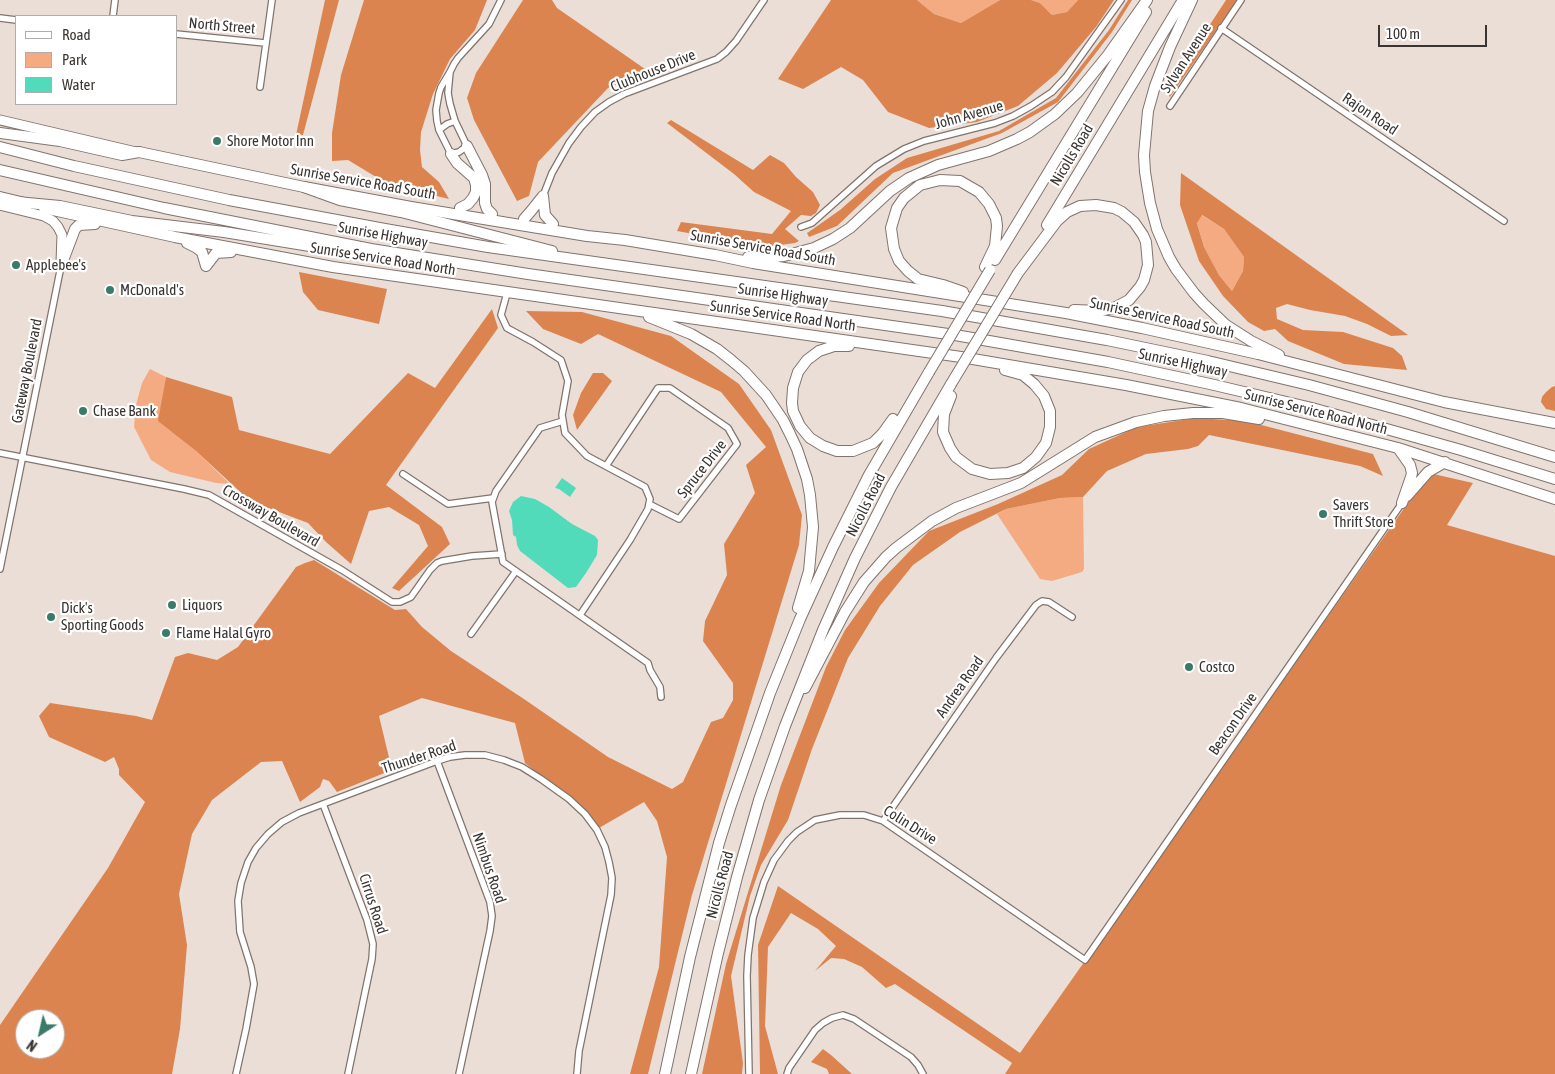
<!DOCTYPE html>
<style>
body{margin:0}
#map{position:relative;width:1555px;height:1074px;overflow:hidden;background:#ebded7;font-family:"Asap Condensed",sans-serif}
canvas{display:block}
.legend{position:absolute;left:15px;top:15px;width:162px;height:90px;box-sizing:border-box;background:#fff;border:1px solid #b0aead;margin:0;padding:6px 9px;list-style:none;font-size:15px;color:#3a3532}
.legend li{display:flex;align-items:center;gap:10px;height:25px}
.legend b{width:25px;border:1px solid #b0aead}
.north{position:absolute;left:15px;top:1009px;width:50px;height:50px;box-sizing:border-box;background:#fff;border:1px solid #b0aead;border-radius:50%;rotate:215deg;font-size:14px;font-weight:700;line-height:20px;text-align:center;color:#3a3532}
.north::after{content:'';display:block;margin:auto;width:18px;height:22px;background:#397a69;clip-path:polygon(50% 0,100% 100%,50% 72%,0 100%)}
.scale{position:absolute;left:1378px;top:25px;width:109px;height:22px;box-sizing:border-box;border:2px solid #3a3532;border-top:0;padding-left:6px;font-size:15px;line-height:18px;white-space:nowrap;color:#3a3532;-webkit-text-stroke:4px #fff;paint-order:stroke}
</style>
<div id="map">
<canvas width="1555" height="1074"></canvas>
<ul class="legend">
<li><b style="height:6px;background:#fff"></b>Road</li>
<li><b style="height:14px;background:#f4ab82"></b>Park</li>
<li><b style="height:14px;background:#51dbba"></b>Water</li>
</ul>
<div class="north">N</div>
<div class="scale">100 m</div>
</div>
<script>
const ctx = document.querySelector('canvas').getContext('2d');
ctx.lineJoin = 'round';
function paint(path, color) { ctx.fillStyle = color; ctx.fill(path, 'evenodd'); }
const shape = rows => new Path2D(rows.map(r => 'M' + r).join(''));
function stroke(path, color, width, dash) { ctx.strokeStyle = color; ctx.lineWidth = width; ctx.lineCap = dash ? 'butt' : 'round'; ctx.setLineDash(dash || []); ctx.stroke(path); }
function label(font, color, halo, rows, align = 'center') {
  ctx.font = font + ' "Asap Condensed",sans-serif'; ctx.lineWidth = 4.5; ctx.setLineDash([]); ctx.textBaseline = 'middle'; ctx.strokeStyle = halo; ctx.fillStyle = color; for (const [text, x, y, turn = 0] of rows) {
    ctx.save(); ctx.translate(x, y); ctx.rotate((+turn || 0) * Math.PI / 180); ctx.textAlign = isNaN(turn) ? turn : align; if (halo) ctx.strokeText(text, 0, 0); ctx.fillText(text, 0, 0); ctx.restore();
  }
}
paint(shape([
 [917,0,1000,0,961,23,934,14],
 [1031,0,1078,0,1067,12,1052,15,1040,3],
 [1201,215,1224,229,1244,257,1243,271,1232,291,1219,275,1204,247,1197,222],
 [150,369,166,377,159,421,196,451,230,484,216,483,170,472,151,460,134,427,136,405,142,383],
 [1083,497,1084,569,1082,572,1052,581,1040,579,997,514,1006,509,1060,498]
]), '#f4ab82');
paint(shape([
 [325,0,339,0,303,135,296,135],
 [364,0,487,0,475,30,450,59,433,94,421,132,420,150,422,167,439,182,449,199,408,189,381,180,348,160,332,161,332,133,341,75],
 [523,0,552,0,557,8,645,69,627,80,608,88,538,162,529,196,517,201,474,120,467,98,476,73],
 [831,0,917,0,934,14,961,23,1000,0,1031,0,1040,3,1052,15,1067,12,1078,0,1114,0,1096,27,1057,73,1018,106,977,122,929,128,888,112,863,80,841,67,803,89,778,79],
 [1128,0,1132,0,1112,32,1058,102,1002,133,893,173,837,226,809,237,807,233,813,229,840,210,875,179,907,158,999,131,1056,98,1109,30],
 [1226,0,1237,0,1170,97,1166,92],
 [671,120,753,170,770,155,784,163,796,177,813,192,820,205,816,213,811,216,801,215,785,229,799,241,795,243,766,247,677,231,681,222,772,234,791,211,754,192,734,174,667,123],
 [1181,173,1408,335,1391,336,1367,324,1345,316,1310,310,1287,304,1276,308,1277,319,1303,330,1343,332,1393,348,1402,356,1407,370,1344,364,1288,341,1275,329,1264,331,1248,322,1223,296,1199,261,1180,205],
 [1202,215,1224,229,1244,257,1243,271,1232,291,1219,275,1204,247,1197,223],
 [299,272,387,289,379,324,318,310,303,292],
 [492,309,498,328,386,485,442,527,450,544,399,591,392,588,428,546,419,525,389,507,369,511,351,564,326,542,308,523,250,501,196,451,158,421,166,377,232,397,239,430,330,454,408,373,435,388],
 [526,311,582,312,671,336,739,384,771,430,802,515,799,545,692,895,648,1074,630,1074,659,967,667,857,657,821,644,802,599,828,590,816,525,763,515,723,422,698,379,716,392,770,337,792,329,781,323,779,320,787,300,802,282,761,261,762,212,800,192,834,179,894,187,945,180,1029,172,1074,0,1074,0,1025,108,868,145,802,119,775,119,769,114,757,105,762,49,737,39,716,50,703,136,716,152,720,175,657,188,653,217,660,238,647,296,567,305,563,314,560,395,610,406,609,422,627,451,651,524,699,608,757,672,789,683,782,711,722,723,718,733,700,733,683,703,641,705,621,727,575,724,544,755,493,746,465,766,447,721,392,598,334,581,344,543,329],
 [25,1019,55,1019,55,1049,25,1049],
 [593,373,603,373,612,381,577,430,573,415,581,393],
 [1555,386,1555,411,1546,409,1541,402,1542,397,1546,392,1552,387],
 [1196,418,1246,421,1373,454,1383,476,1360,466,1209,435,1198,446,1188,449,1146,454,1107,471,1083,497,1060,498,1006,509,960,532,913,565,880,606,848,658,812,749,788,820,761,865,750,896,731,976,743,1063,742,1074,702,1074,726,964,781,785,826,667,845,630,879,583,929,531,998,504,1062,475,1089,449,1137,427],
 [1429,473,1473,483,1447,525,1555,556,1555,1074,1005,1074,1012,1063,895,984,886,988,862,967,844,959,831,958,815,971,836,946,818,929,791,913,768,947,765,1026,778,1074,760,1074,758,945,778,886,1020,1053],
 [823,1049,831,1055,852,1074,829,1074,827,1069,811,1062]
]), '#dc844f');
paint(shape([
 [562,478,576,488,570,497,559,489,555,488],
 [521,496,535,499,549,507,572,524,595,536,598,540,597,555,586,573,576,587,568,588,520,551,517,545,516,537,513,535,512,520,509,511,513,502]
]), '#51dbba');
const minor = shape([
 [113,16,115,0],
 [0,18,16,20],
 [1221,28,1504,221],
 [176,34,265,43],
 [450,72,448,93,450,104,455,121,467,146,459,152,451,154,439,130,437,121,436,110,439,93,441,87,450,72,454,64,458,58,489,24,501,0],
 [260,87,272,0],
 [1170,106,1241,0],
 [439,130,447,124,455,121],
 [543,196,552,173,569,143,581,127,595,112,609,102,624,94,717,59,726,52,736,41,764,0],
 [801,227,812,223,876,166,904,149,924,141,995,123,1013,116,1031,106,1052,92,1066,77,1121,0],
 [507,293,501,315,507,328,533,342,561,360,568,381,562,415,565,433,587,456,645,487,650,499,648,509,630,540,580,615],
 [563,421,540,428,496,491,492,502,503,562,648,663,650,670,660,687,661,697],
 [0,453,184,489,209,495,342,570,392,602,400,602,411,597,430,570,437,563,442,561,472,556,502,554],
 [606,466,658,388,670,388,728,428,737,444,679,519,649,504],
 [403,474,448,504,493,498],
 [0,569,61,266],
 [471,634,516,571],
 [437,761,490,902,492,916,490,931,459,1074],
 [323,804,367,920,373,944,372,959,348,1074],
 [883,821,996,658,1036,605,1042,601,1049,602,1072,617],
 [236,1074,246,1029,254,984,251,967,240,932,238,901,241,883,248,862,256,848,268,834,282,822,299,813,437,761,450,757,465,755,485,755,504,760,522,767,541,779,569,799,585,814,597,830,605,847,609,862,612,878,611,895,579,1051,577,1074],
 [749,1074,747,976,748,955,753,918,764,882,774,860,788,841,797,832,815,820,840,815,864,815,883,821,1085,960,1402,503],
 [787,1074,789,1068,815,1030,823,1023,832,1018,843,1015,854,1019,911,1057,918,1065,923,1074]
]);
const secondary = shape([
 [0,120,136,152],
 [0,205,44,216,53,221,58,227,62,235,61,262]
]);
const trunk = shape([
 [1192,0,1170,47,1155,86,1148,111,1144,155,1145,172,1150,203,1157,229,1169,257,1176,269,1194,293,1204,304,1226,325,1251,341,1279,355],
 [467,146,482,175,485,184,485,203,487,209,492,214],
 [139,152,304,187,411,207,587,236,625,240,715,255,753,263,1066,313,1142,328,1258,354,1444,402,1555,423],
 [451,154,457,163,474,178,476,185,476,192,473,198,468,204,460,208],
 [543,196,545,215,553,224],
 [0,197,25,203],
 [44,208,175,237,333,267,961,357,1126,385,1241,408,1398,448,1555,499],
 [524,219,531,211,543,196],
 [1047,225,1183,0],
 [187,243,197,248,202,252,206,266],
 [748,257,764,258,784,256,814,248,833,239,850,228,890,191,909,178,938,165,989,151,1017,139,1030,132,1055,114,1077,93,1108,55,1147,0],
 [995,260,1146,12],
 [61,266,75,229,79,225,95,224],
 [206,266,216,253,231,252],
 [1018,273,1057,221,1067,212,1080,206,1096,205,1114,208,1122,212,1134,222,1143,235,1146,242,1148,265,1144,280,1140,287,1129,300,1114,308,1099,311,1074,310],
 [963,292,943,285,918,279,908,271,899,261,894,249,891,228,897,208,904,198,920,185,940,180,960,181,979,192,989,204,996,218,997,226,995,246,985,267],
 [649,317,691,334,717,349,731,360,744,371,766,395,783,420,790,434,797,449,807,479,810,495,813,527,809,571,798,608],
 [849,346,834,346,819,351,807,360,798,372,793,388,792,403,793,411,800,426,810,438,823,446,837,451,853,451,873,443,883,433,893,419],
 [951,396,944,414,943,432,950,448,956,457,972,469,990,474,1008,473,1023,468,1036,457,1046,443,1050,427,1050,411,1044,396,1034,384,1023,375,1005,370],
 [1398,448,1410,465,1412,473,1411,477,1402,503],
 [1407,496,1428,472,1445,462],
 [805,688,845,612,864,582,886,557,896,548,932,521,956,508,1021,483,1095,437,1136,422,1164,416,1193,413,1223,413,1259,419],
 [665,1074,690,957,719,843,731,805,770,693,800,619,833,547,869,475,929,372],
 [691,1074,718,953,737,877,759,800,785,726,823,630,855,558,891,487,951,384]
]);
const motorway = shape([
 [0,133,60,141,122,155,139,152],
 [0,147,74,166,229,200,385,229,488,247,942,311,1107,340,1208,361,1309,385,1408,412,1555,457],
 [0,170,164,208,371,249,528,274,955,335,1108,362,1210,384,1312,408,1461,450,1555,479],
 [304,187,340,200,401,212,552,251],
 [17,202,60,206,132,221,224,232,316,247,337,248]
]);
stroke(minor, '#80746e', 8);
stroke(secondary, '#80746e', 11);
stroke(trunk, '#80746e', 12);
stroke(motorway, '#80746e', 12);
stroke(minor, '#fff', 5.5);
stroke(secondary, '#fff', 9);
stroke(trunk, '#fff', 10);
stroke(motorway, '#fff', 10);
const trunkBridge = shape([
 [929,372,990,270],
 [951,384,1018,273]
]);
stroke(trunkBridge, '#80746e', 12, []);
stroke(trunkBridge, '#fff', 10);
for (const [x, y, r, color] of [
 [217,141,5,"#397a69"],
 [16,265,5,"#397a69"],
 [110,290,5,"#397a69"],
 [83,411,5,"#397a69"],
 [1323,514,5,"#397a69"],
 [172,605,5,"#397a69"],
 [51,617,5,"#397a69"],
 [166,633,5,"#397a69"],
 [1189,667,5,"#397a69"]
]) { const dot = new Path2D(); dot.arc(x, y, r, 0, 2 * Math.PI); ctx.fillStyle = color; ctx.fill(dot); stroke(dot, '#fff', 2); }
label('15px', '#3a3532', '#fff', [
 ["North Street",222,26,5],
 ["Sylvan Avenue",1186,58,-57],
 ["Clubhouse Drive",653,71,-22],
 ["Rajon Road",1370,114,34],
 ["John Avenue",969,115,-16],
 ["Nicolls Road",1072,155,-59],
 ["Sunrise Service Road South",363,182,10],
 ["Sunrise Highway",383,235,10],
 ["Sunrise Service Road South",763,248,10],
 ["Sunrise Service Road North",383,259,9],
 ["Sunrise Highway",783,295,8],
 ["Sunrise Service Road North",783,316,8],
 ["Sunrise Service Road South",1162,318,12],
 ["Sunrise Highway",1183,363,12],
 ["Gateway Boulevard",27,371,-79],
 ["Sunrise Service Road North",1316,412,14],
 ["Spruce Drive",702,469,-52],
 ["Nicolls Road",866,505,-63],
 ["Crossway Boulevard",271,516,30],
 ["Andrea Road",960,687,-55],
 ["Beacon Drive",1233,724,-55],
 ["Thunder Road",419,757,-18],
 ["Colin Drive",910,825,32],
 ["Nimbus Road",489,868,71],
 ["Nicolls Road",720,885,-75],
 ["Cirrus Road",373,904,72]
]);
label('15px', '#3a3532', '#fff', [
 ["Shore Motor Inn",227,141],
 ["Applebee's",26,265],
 ["McDonald's",120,290],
 ["Chase Bank",93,411],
 ["Savers",1333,505],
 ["Thrift Store",1333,522],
 ["Liquors",182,605],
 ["Dick's",61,608],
 ["Sporting Goods",61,625],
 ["Flame Halal Gyro",176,633],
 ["Costco",1199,667]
], 'left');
</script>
